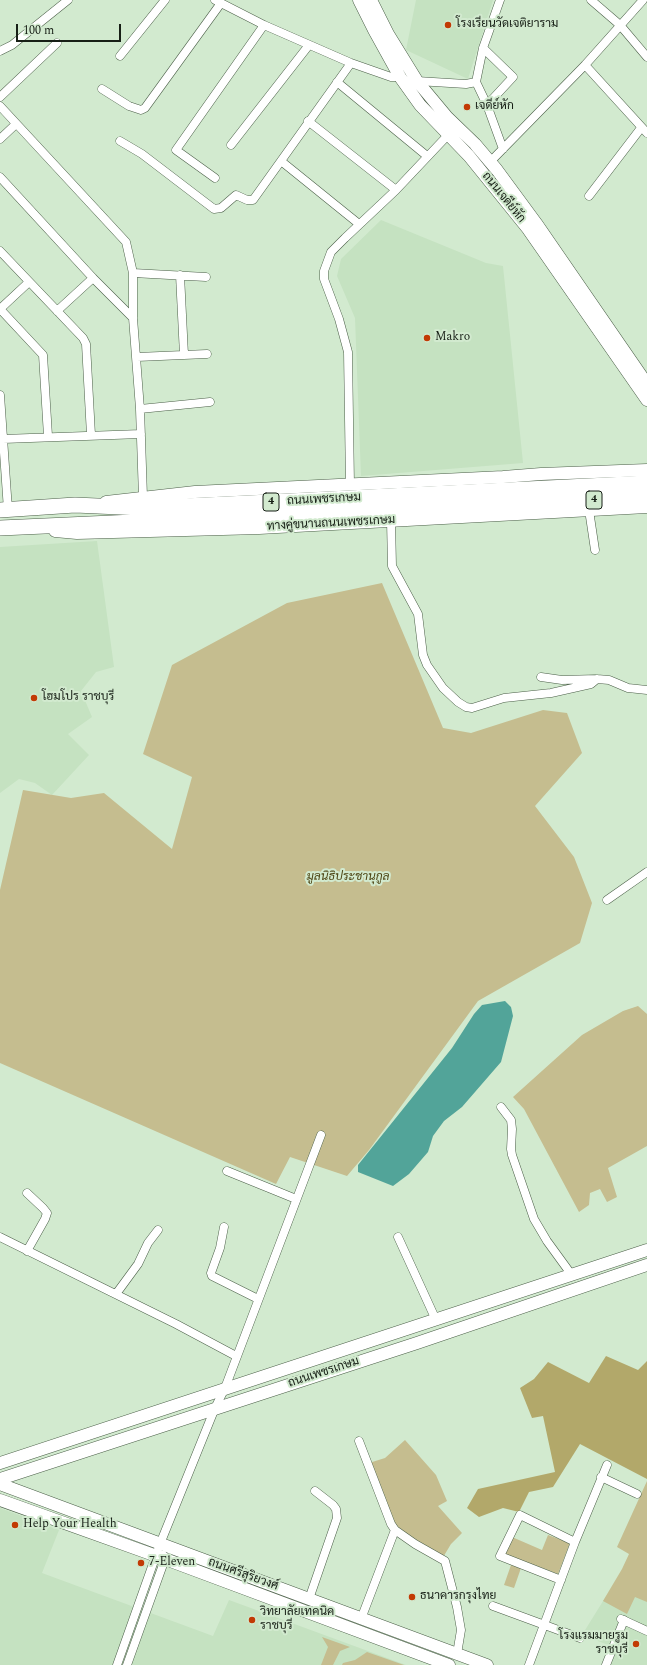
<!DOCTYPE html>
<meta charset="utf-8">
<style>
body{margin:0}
#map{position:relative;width:647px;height:1665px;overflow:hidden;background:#d2eacf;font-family:Spectral,serif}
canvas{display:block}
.scale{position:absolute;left:16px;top:24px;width:105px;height:18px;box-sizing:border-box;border:2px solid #171f16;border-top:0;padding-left:5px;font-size:12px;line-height:14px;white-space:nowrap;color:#171f16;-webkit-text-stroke:3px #d2eacf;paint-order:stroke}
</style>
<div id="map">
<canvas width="647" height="1665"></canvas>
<div class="scale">100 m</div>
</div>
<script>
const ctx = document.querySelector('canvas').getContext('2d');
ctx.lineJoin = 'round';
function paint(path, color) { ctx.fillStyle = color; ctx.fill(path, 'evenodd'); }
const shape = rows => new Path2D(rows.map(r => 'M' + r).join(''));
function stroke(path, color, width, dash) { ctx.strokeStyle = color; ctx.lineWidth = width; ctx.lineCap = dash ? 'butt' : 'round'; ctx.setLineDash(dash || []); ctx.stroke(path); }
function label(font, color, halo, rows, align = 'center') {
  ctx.font = font + ' Spectral,Sarabun,serif'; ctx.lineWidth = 4; ctx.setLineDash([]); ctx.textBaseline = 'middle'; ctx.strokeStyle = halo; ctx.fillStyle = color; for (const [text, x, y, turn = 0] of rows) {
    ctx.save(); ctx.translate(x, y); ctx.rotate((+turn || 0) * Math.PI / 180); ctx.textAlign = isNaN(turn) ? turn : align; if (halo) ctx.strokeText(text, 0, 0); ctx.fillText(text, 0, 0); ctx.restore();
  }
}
paint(shape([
 [416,0,493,0,468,79,406,50],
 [381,220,486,263,503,266,523,463,361,476,355,318,337,276,341,259],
 [97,541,114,667,96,672,81,691,92,717,68,734,89,755,52,795,35,783,19,779,0,793,0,547],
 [0,1508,59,1530,42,1573,213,1636,229,1600,406,1665,0,1665],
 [613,1585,647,1600,647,1665,604,1665,611,1646,582,1635]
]), '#c5e2c1');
paint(shape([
 [382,583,443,728,471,733,543,710,567,713,582,753,535,806,574,857,592,903,580,943,478,1001,369,1150,347,1176,290,1157,276,1184,0,1063,0,890,23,790,71,798,104,793,172,849,192,777,143,754,172,665,287,603],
 [638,1006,647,1014,647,1146,608,1168,617,1197,607,1202,600,1189,590,1193,589,1205,579,1212,524,1109,513,1097,582,1035,623,1011],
 [405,1440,436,1475,447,1501,438,1506,462,1533,451,1544,442,1559,395,1530,369,1463,385,1458],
 [647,1481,647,1602,635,1597,627,1614,603,1601,622,1569,629,1554,617,1547],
 [548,1535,570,1543,558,1574,504,1554,512,1537,542,1550],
 [511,1565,521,1568,514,1588,504,1585],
 [322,1637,350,1647,340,1651,333,1665,321,1665,328,1647],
 [367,1652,404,1665,342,1665,343,1663,355,1660]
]), '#c5bd8f');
paint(shape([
 [606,1356,638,1370,647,1361,647,1479,580,1444,553,1487,529,1492,519,1512,503,1508,479,1517,467,1508,478,1489,555,1472,543,1416,532,1418,520,1388,534,1379,548,1362,589,1383]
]), '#b2a86a');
paint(shape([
 [505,1001,511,1007,513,1016,501,1062,462,1107,444,1121,433,1136,428,1152,409,1174,393,1186,358,1172,358,1165,452,1048,474,1014,482,1005]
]), '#52a499');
const street = shape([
 [215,0,264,25,351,63,391,77,400,77],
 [591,0,620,25,647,57],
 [483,48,513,77,487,105],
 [0,51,12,45,68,0],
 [120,56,165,0],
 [585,65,647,133],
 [417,81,466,84,476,82,483,48,500,0],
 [337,82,427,156],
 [476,82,487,105,503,149],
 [102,89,129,106,141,110,145,108,221,3],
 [0,97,57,43],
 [0,106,126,242,133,273,133,318,140,409,143,497],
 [308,121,396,190],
 [0,139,16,124],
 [120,141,142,154,214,209,221,208,236,195,247,200,253,200,351,63],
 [231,145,309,45],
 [281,161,359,224],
 [490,162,585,65,643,0],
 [0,177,93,278,133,318],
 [215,178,176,150,264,25],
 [589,196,641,128],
 [0,251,83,338,86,344,91,435],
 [133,273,206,277],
 [180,275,184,355],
 [0,309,43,355,48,436],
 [0,309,29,282],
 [57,311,93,278],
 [137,357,207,354],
 [0,395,8,510],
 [140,409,210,402],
 [3,439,141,434],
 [350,485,348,352,339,319,324,279,324,271,331,252,345,238,396,190,448,135],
 [589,510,595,550],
 [391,521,392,566,418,614,423,655,427,665,443,688,458,702,466,707,472,708,504,698,551,693,591,684,597,679],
 [541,677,562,680,597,679,609,680,628,688,647,690],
 [607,900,647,872],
 [501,1107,511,1120,512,1129,511,1149,512,1155,534,1219,547,1241,571,1274],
 [227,1171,296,1199],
 [27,1193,43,1208,47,1213,45,1219,27,1251],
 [224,1227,220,1248,211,1273,212,1276,258,1299],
 [0,1237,176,1324,236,1356],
 [398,1237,436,1320],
 [116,1294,138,1264,148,1243,158,1230],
 [359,1441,391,1524,395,1530,415,1544,445,1561,457,1607,461,1630,457,1654],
 [601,1477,637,1494],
 [561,1580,500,1556,520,1515,575,1542],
 [309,1599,337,1518,336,1509,333,1505,315,1491],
 [493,1606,580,1638],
 [361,1619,395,1530],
 [621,1619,647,1631],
 [117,1665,160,1544,215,1408,225,1388,321,1135],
 [127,1665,165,1559,163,1555],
 [529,1665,575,1542,607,1465],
 [606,1665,624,1620]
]);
const secondary = shape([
 [359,0,374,30,400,77,420,105,469,156,528,229,647,400],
 [371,0,388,34,417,81,447,117,475,144,497,170,536,223,647,384],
 [106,502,195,492,503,477,541,474,647,470],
 [55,531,77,533,259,528,647,507],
 [0,1463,647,1250],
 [0,1479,417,1343,647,1265],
 [0,1484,487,1665],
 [0,1500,165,1559,449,1665]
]);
const highway = shape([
 [0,510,75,505,142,508,269,502,647,483],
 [0,528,268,516,647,496]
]);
stroke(street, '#4b5f48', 9);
stroke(secondary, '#4b5f48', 13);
stroke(highway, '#4b5f48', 16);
stroke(street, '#fff', 8);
stroke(secondary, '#fff', 12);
stroke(highway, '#fff', 15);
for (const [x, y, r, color] of [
 [448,25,4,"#c23a04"],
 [467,107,4,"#c23a04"],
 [427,338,4,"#c23a04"],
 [34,698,4,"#c23a04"],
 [15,1525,4,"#c23a04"],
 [141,1563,4,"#c23a04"],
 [412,1597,4,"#c23a04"],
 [252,1620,4,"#c23a04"],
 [636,1644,4,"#c23a04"]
]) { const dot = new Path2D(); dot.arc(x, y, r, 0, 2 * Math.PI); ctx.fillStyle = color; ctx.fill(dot); stroke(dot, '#d2eacf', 1.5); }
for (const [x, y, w] of [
 [594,500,16],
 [271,502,16]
]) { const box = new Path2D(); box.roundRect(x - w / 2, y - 9, w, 18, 3); ctx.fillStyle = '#d2eacf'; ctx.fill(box); stroke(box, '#171f16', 1); }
label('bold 11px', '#171f16', null, [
 ["4",594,500],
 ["4",271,502]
]);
label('12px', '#171f16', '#d2eacf', [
 ["โรงเรียนวัดเจติยาราม",456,25],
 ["เจดีย์หัก",475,107],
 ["Makro",435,338],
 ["โฮมโปร ราชบุรี",42,698],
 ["Help Your Health",23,1525],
 ["7-Eleven",149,1563],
 ["ธนาคารกรุงไทย",420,1597],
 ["วิทยาลัยเทคนิค",260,1613],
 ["ราชบุรี",260,1627],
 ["โรงแรมมายรูม",628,1637,"right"],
 ["ราชบุรี",628,1651,"right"]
], 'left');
label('12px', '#171f16', '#d2eacf', [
 ["ถนนเจดีย์หัก",503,198,51],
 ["ถนนเพชรเกษม",324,500,-3],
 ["ทางคู่ขนานถนนเพชรเกษม",331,524,-3],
 ["ถนนเพชรเกษม",324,1373,-18],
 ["ถนนศรีสุริยวงศ์",243,1575,20]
]);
label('italic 12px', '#4d4514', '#d2eacf', [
 ["มูลนิธิประชานุกูล",348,878]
]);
</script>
